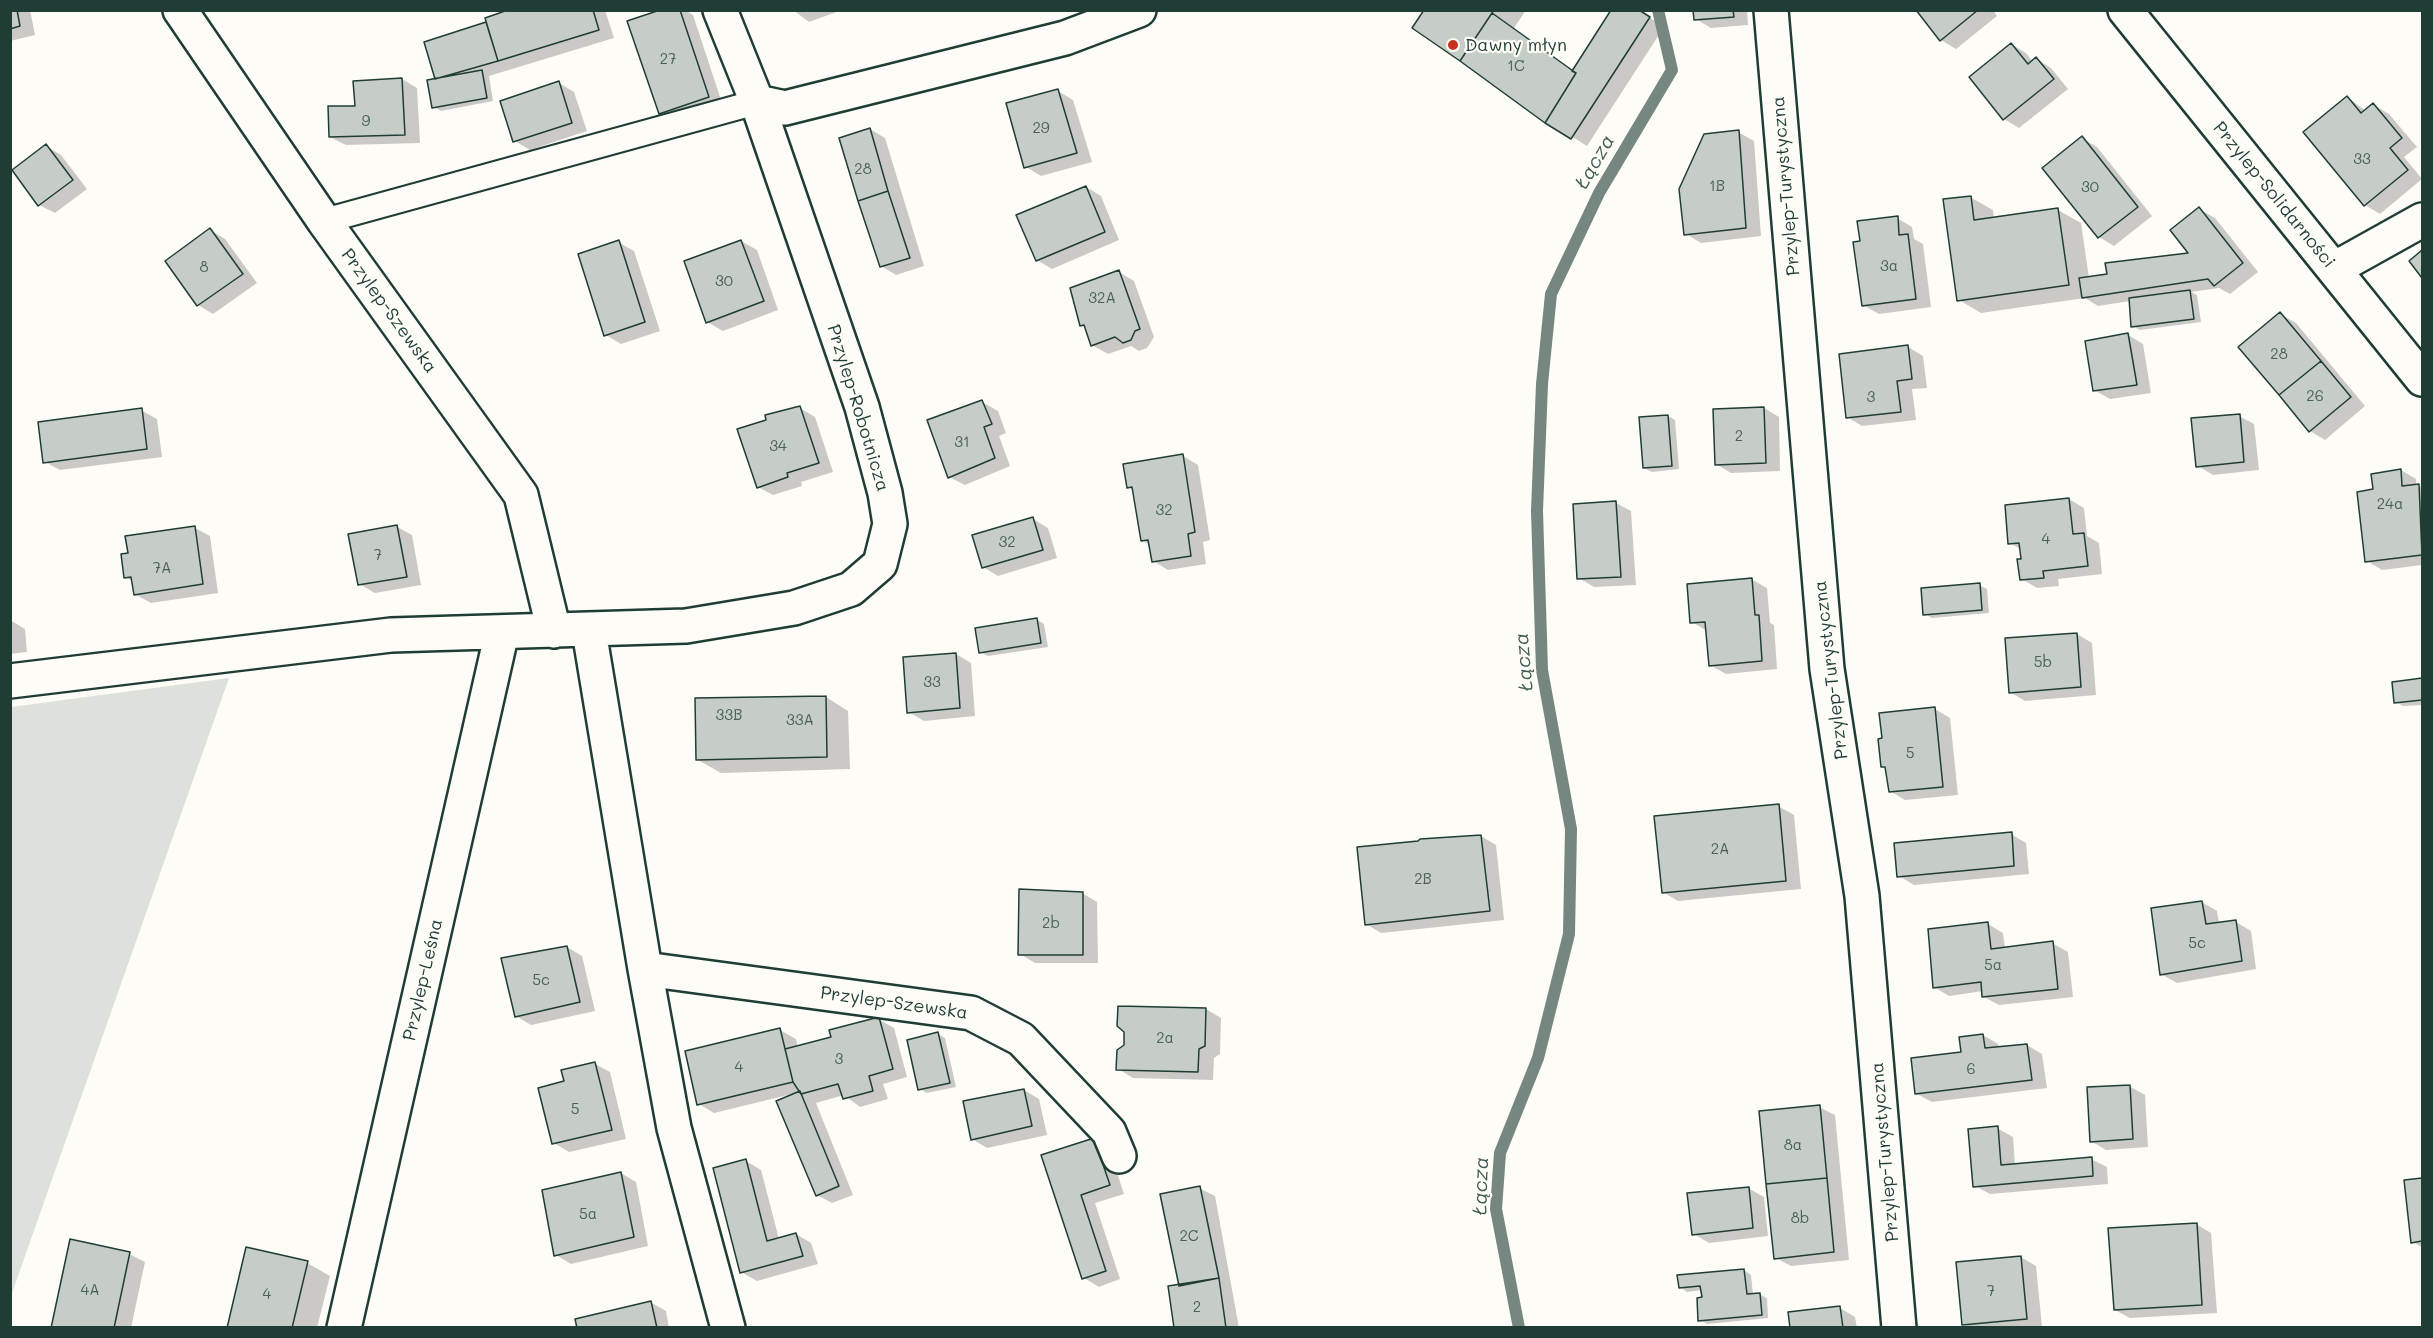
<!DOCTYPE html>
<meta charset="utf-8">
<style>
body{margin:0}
#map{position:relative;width:2433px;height:1338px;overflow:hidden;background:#fdfcf7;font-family:Mali,sans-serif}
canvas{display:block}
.frame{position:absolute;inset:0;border:12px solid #1f3d34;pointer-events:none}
</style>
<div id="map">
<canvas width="2433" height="1338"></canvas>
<div class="frame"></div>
</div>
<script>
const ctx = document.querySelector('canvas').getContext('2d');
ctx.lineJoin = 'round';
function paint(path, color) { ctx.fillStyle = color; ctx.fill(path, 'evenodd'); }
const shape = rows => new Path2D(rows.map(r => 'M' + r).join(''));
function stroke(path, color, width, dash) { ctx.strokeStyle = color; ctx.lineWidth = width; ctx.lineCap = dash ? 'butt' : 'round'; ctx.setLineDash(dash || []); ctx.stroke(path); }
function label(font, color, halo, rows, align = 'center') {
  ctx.font = font + ' Mali,sans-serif'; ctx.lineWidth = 4.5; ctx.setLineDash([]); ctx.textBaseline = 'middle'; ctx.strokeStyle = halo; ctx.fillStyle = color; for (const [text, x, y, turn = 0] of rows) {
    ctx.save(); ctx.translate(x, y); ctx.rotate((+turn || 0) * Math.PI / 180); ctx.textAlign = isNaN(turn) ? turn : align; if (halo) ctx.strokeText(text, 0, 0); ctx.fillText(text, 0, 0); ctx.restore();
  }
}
paint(shape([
 [229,678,44,1202,11,1296,11,707]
]), '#dde0db');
paint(shape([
 [10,10,30,10,35,35,10,41],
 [513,10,605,10,614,38,489,76,493,101,441,111,434,107,440,80,425,43,487,23],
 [664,10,685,10,693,15,723,106,675,122,660,113],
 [793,10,842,10,809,22],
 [1426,10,1526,10,1514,28,1574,72,1638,10,1664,27,1587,146,1509,97,1460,60],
 [1695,10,1747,10,1748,25,1711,28,1696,19],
 [1918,10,1993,10,1997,16,1956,49,1941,40],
 [2011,44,2026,53,2033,62,2036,59,2051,68,2068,89,2019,128,2004,119],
 [402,79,417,88,420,143,346,145,330,137],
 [559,83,574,92,587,131,530,150,515,141],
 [1058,91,1073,100,1092,162,1041,176,1026,167],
 [2347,97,2366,111,2374,105,2389,114,2417,147,2404,157,2422,179,2380,214,2365,205],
 [870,129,885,138,924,266,896,275,881,266],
 [1738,132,1754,141,1761,236,1701,243,1686,234],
 [2082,138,2097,147,2152,216,2114,246,2099,237,2044,168],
 [46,146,61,155,87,189,55,213,39,205],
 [1086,187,1101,196,1119,240,1052,269,1037,260],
 [1970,197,1993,210,1994,219,2058,210,2081,223,2089,278,2190,254,2199,209,2215,218,2258,272,2230,294,2219,288,2191,292,2197,295,2201,322,2140,330,2132,326,2130,301,2098,306,2085,298,1981,313,1959,300],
 [1897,218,1912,227,1914,239,1923,244,1931,307,1879,314,1863,305,1861,242],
 [210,230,225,239,257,283,213,314,198,305],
 [741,241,757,250,778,310,723,331,707,322],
 [618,242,634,251,660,331,621,344,606,335],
 [1119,272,1134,281,1154,337,1147,348,1139,351,1131,346,1108,354,1092,345,1086,328,1081,325],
 [2280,314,2296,323,2365,406,2325,440,2310,431],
 [2128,335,2143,344,2151,393,2110,399,2094,390],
 [1908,347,1923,356,1927,388,1912,389,1916,420,1862,426,1847,417],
 [982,402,998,411,1006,433,999,436,1010,466,965,485,949,477],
 [800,408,815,417,833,472,801,482,802,486,773,495,758,487,768,421],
 [1764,408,1779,417,1780,471,1731,473,1716,464],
 [141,410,157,419,162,457,60,470,45,462],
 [1668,416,1675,420,1679,469,1652,472,1644,468],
 [2239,416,2254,424,2259,470,2213,475,2198,466],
 [1183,456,1198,465,1210,540,1203,542,1206,564,1168,570,1153,561,1150,545,1142,540,1134,491,1128,487],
 [2401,470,2416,479,2416,485,2422,487,2422,565,2382,570,2367,561,2374,491],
 [2069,499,2084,508,2087,536,2099,543,2102,574,2058,579,2059,586,2037,588,2022,579,2022,550,2010,543],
 [1616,503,1631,511,1636,585,1594,587,1579,578,1574,506],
 [1033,519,1048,528,1057,558,998,576,983,567],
 [397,527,412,535,421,585,375,593,359,584],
 [195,528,210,536,218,593,151,603,135,594,134,582,125,577],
 [1751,579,1767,588,1770,623,1774,625,1777,669,1726,674,1710,665,1707,631,1692,622],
 [1979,585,1987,589,1989,613,1932,618,1925,614],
 [1036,619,1044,624,1048,647,988,656,980,652],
 [10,620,25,629,27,652,10,654],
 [2077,634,2092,643,2096,695,2025,701,2010,692],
 [956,654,971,663,975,716,924,721,909,712],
 [2422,680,2422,705,2403,706,2396,702,2394,683],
 [826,697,848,711,850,769,721,773,698,760],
 [1935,709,1950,718,1958,795,1905,800,1890,791,1887,768,1883,766],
 [1778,806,1794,815,1801,889,1678,901,1663,892],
 [2011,834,2026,843,2029,874,1914,885,1899,876],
 [1481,836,1496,845,1504,920,1381,933,1366,924,1359,849],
 [1082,893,1097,902,1098,963,1035,963,1020,954],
 [2202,902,2217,911,2219,924,2236,922,2251,931,2256,969,2177,983,2161,974],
 [1988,924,2003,933,2005,949,2052,943,2068,952,2073,997,1999,1005,1984,997,1983,991,1949,996,1934,987],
 [567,947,582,956,595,1011,531,1025,516,1016],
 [1206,1009,1221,1018,1220,1054,1214,1058,1213,1080,1133,1078,1118,1069],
 [878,1019,894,1028,907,1077,883,1084,888,1099,860,1107,844,1095,816,1103,853,1195,832,1203,817,1195,792,1094,714,1113,699,1104,780,1030,796,1039,798,1048,833,1038],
 [938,1034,945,1038,956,1087,927,1093,920,1089],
 [1983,1035,1998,1044,1999,1048,2027,1045,2042,1054,2047,1088,1932,1102,1917,1094],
 [595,1064,610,1072,626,1139,569,1152,554,1143,565,1082],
 [2129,1086,2145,1095,2148,1147,2106,1150,2091,1141],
 [1024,1090,1039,1099,1047,1135,987,1148,972,1139],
 [1819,1107,1835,1115,1849,1260,1791,1266,1776,1258],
 [1997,1128,2013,1137,2015,1165,2091,1159,2107,1167,2108,1184,1990,1194,1975,1186],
 [1094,1140,1109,1149,1124,1194,1095,1203,1120,1279,1099,1287,1084,1278,1043,1156],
 [746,1161,761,1170,779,1239,796,1234,811,1243,818,1264,757,1281,741,1272],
 [621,1173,636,1182,648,1246,571,1264,556,1255],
 [2422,1179,2422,1247,2413,1242,2405,1181],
 [1199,1188,1215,1196,1239,1328,1176,1328],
 [1748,1188,1764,1197,1768,1236,1709,1243,1694,1234],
 [2196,1224,2211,1233,2217,1313,2130,1318,2115,1310],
 [129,1254,145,1262,131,1328,53,1328],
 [2021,1257,2036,1266,2042,1327,1970,1328,1964,1324],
 [307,1263,330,1276,317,1328,229,1328],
 [1744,1270,1751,1275,1753,1295,1759,1294,1767,1298,1768,1318,1707,1324,1700,1320,1702,1290,1687,1292,1680,1287],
 [650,1302,666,1311,669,1328,578,1328],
 [1840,1308,1855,1317,1857,1328,1791,1328]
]), '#0003');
stroke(shape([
 [1519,1328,1496,1209,1500,1153,1538,1058,1569,934,1571,829,1542,670,1537,511,1542,384,1551,294,1599,193,1672,70,1658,10]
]), '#75877f', 12);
const building = shape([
 [10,10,17,10,20,26,10,29,10,10],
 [508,10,593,10,599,30,498,61,485,18,508,10],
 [660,10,680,10,709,97,659,114,627,21,660,10],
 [1424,10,1494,10,1460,61,1412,28,1424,10],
 [1611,10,1639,10,1650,17,1571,139,1545,123,1576,73,1572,71,1611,10],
 [1693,10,1733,10,1734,17,1694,20,1693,10],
 [1916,10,1978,10,1940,41,1916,10],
 [1492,13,1576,73,1545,123,1460,61,1492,13],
 [486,22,498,61,435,79,424,42,486,22],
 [2011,43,2028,64,2036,57,2054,79,2003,120,1969,77,2011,43],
 [482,70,487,98,432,108,427,80,482,70],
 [402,78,405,135,329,137,328,106,355,106,353,81,402,78],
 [559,81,572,123,513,142,500,101,559,81],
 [1058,89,1077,153,1024,168,1006,103,1058,89],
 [2347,96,2361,113,2373,103,2402,138,2390,148,2408,170,2364,206,2303,132,2347,96],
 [870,128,888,191,858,201,839,138,870,128],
 [1739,130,1746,228,1684,235,1679,189,1704,134,1739,130],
 [2082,136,2138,207,2098,238,2042,168,2082,136],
 [46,144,73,180,38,206,12,170,46,144],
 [1086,186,1105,232,1036,261,1016,215,1086,186],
 [888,191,910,258,880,267,858,201,888,191],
 [1971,196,1974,220,2058,208,2069,285,1957,301,1943,199,1971,196],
 [2199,207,2243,263,2214,286,2208,279,2082,298,2079,278,2107,274,2105,263,2188,253,2170,230,2199,207],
 [1898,216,1899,235,1908,234,1916,299,1862,306,1853,242,1860,241,1857,221,1898,216],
 [210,228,243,274,197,306,165,261,210,228],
 [619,240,645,322,604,336,578,254,619,240],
 [741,240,764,301,706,323,684,261,741,240],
 [2422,250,2422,278,2409,261,2422,250],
 [1119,270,1140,329,1135,331,1131,340,1123,343,1115,337,1091,346,1084,325,1080,326,1070,288,1119,270],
 [2190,290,2194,319,2131,327,2129,298,2190,290],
 [2280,312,2321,361,2279,395,2238,347,2280,312],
 [2128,333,2137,385,2093,391,2085,341,2128,333],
 [1908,345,1912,379,1897,381,1901,412,1846,418,1839,354,1908,345],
 [2321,361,2351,397,2309,432,2279,395,2321,361],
 [982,400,992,424,984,427,995,458,948,478,927,420,982,400],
 [800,406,819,463,787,473,788,477,757,488,737,429,766,420,765,415,800,406],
 [1764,407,1766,463,1715,465,1713,409,1764,407],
 [142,408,147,449,43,463,38,422,142,408],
 [2240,414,2244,462,2196,467,2191,418,2240,414],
 [1668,415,1672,466,1643,468,1639,417,1668,415],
 [1183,454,1195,532,1188,534,1191,556,1152,562,1148,540,1141,541,1132,487,1127,488,1123,464,1183,454],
 [2401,469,2402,486,2419,484,2422,555,2365,562,2357,492,2373,489,2371,474,2401,469],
 [2069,498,2073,534,2084,533,2088,566,2043,571,2044,578,2020,580,2017,559,2021,559,2019,543,2008,544,2005,505,2069,498],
 [1616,501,1621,577,1577,579,1573,504,1616,501],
 [1033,517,1043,550,982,568,972,535,1033,517],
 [397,525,407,577,358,585,348,534,397,525],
 [195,526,203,584,134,595,131,577,124,578,121,554,128,553,125,536,195,526],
 [1752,578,1755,615,1759,615,1762,661,1709,666,1705,622,1690,623,1687,584,1752,578],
 [1980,583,1982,610,1923,615,1921,588,1980,583],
 [1037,618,1041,643,979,653,975,628,1037,618],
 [2077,633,2081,687,2009,693,2005,638,2077,633],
 [956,653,960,708,907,713,903,657,956,653],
 [2422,678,2422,700,2394,703,2392,682,2422,678],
 [826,696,827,757,696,760,695,698,826,696],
 [1935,707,1943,787,1889,792,1885,767,1881,767,1878,739,1882,738,1879,713,1935,707],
 [1779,804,1786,881,1662,893,1654,816,1779,804],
 [2012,832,2014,866,1897,877,1894,843,2012,832],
 [1481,835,1490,911,1365,925,1357,847,1418,841,1420,839,1481,835],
 [1019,889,1083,892,1083,955,1018,955,1019,889],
 [2202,901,2206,924,2236,920,2242,961,2160,975,2151,908,2202,901],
 [1988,922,1991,949,2053,941,2058,989,1982,997,1981,982,1933,988,1928,929,1988,922],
 [567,946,580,1002,515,1017,501,958,567,946],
 [1118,1006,1206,1008,1205,1046,1199,1049,1198,1072,1116,1070,1117,1050,1124,1045,1124,1032,1117,1026,1118,1006],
 [879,1017,893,1069,869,1076,873,1091,843,1099,838,1084,801,1094,793,1082,785,1049,831,1037,829,1030,879,1017],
 [780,1028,793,1082,697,1105,685,1051,780,1028],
 [938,1032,950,1083,918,1090,907,1040,938,1032],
 [1983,1034,1985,1048,2027,1044,2032,1080,1915,1094,1911,1058,1961,1052,1959,1037,1983,1034],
 [595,1062,612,1130,552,1144,538,1088,564,1081,561,1070,595,1062],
 [2130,1085,2133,1139,2090,1142,2087,1087,2130,1085],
 [1024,1089,1032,1126,971,1140,963,1101,1024,1089],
 [800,1091,839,1186,816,1196,776,1101,800,1091],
 [1820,1105,1827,1178,1766,1184,1759,1111,1820,1105],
 [1998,1126,2001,1165,2092,1157,2093,1176,1973,1187,1968,1129,1998,1126],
 [1094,1138,1110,1185,1081,1195,1106,1271,1082,1279,1041,1155,1094,1138],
 [746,1159,767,1241,796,1233,803,1256,740,1273,713,1168,746,1159],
 [621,1172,634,1237,554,1256,542,1190,621,1172],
 [1827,1178,1834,1252,1774,1259,1766,1184,1827,1178],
 [2422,1178,2422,1241,2411,1243,2404,1180,2422,1178],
 [1200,1186,1219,1278,1179,1286,1160,1194,1200,1186],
 [1749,1187,1753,1228,1692,1235,1687,1193,1749,1187],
 [2197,1223,2202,1305,2114,1310,2108,1228,2197,1223],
 [70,1239,130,1252,114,1328,51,1328,70,1239],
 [246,1247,308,1261,292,1328,227,1328,246,1247],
 [2021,1256,2027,1319,1962,1325,1956,1262,2021,1256],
 [1744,1269,1747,1294,1760,1293,1762,1315,1698,1321,1697,1298,1702,1297,1700,1286,1679,1288,1677,1275,1744,1269],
 [1219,1278,1226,1328,1174,1328,1168,1286,1219,1278],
 [651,1301,657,1328,577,1328,575,1319,651,1301],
 [1840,1306,1843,1328,1790,1328,1788,1312,1840,1306]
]);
paint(building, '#c6cdc7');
stroke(building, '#1f3d34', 1.5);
const service = shape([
 [324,221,757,102]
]);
const minor = shape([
 [180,10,324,221,521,495,554,631],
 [1771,10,1827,669,1862,896,1899,1328],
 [757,102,785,108,1065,38,1139,10],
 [2334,269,2422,220],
 [589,631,645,969,674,1128,728,1328],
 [10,681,391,635,686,626,794,608,851,589,880,564,890,524,885,493,862,407,757,102,720,10],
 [645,969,971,1013,1021,1039,1109,1132,1119,1156],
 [344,1328,502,632]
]);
const secondary = shape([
 [2125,10,2422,379]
]);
stroke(service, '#1f3d34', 28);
stroke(minor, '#1f3d34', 38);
stroke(secondary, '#1f3d34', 38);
stroke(service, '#fdfcf7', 24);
stroke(minor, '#fdfcf7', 33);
stroke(secondary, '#fdfcf7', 33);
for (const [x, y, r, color] of [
 [1453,45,6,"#c8321e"]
]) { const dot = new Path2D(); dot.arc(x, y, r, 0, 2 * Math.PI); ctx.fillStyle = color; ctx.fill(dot); stroke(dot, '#fdfcf7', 2); }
label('15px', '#496159', null, [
 ["27",668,59],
 ["1C",1516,66],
 ["9",366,121],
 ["29",1041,128],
 ["33",2362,159],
 ["28",863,169],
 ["1B",1717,186],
 ["30",2090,187],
 ["3a",1889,266],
 ["8",204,267],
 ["30",724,281],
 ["32A",1102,298],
 ["28",2279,354],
 ["26",2315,396],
 ["3",1871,397],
 ["2",1739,436],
 ["31",962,442],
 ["34",778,446],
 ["24a",2390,504],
 ["32",1164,510],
 ["4",2046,539],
 ["32",1007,542],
 ["7",378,555],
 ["7A",162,568],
 ["5b",2043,662],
 ["33",932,682],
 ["33B",729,715],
 ["33A",800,720],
 ["5",1910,753],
 ["2A",1720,849],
 ["2B",1423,879],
 ["2b",1051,923],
 ["5c",2197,943],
 ["5a",1993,965],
 ["5c",541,980],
 ["2a",1165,1038],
 ["3",839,1059],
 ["4",739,1067],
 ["6",1971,1069],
 ["5",575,1109],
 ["8a",1793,1145],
 ["5a",588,1214],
 ["8b",1800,1218],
 ["2C",1189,1236],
 ["4A",90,1290],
 ["7",1991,1291],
 ["4",267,1294],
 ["2",1197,1307]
]);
label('18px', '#1f3d34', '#fdfcf7', [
 ["Dawny młyn",1465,45]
], 'left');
label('18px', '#1f3d34', '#fdfcf7', [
 ["Przylep-Turystyczna",1786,186,-95],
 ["Przylep-Solidarności",2274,195,51],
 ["Przylep-Szewska",389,311,54],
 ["Przylep-Robotnicza",858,408,73],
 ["Przylep-Turystyczna",1831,670,-97],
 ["Przylep-Leśna",423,980,-77],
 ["Przylep-Szewska",894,1003,8],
 ["Przylep-Turystyczna",1885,1152,-95]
]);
label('italic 20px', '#435c53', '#fdfcf7', [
 ["Łącza",1595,162,-60],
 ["Łącza",1524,662,-95],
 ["Łącza",1481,1186,-88]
]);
</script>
